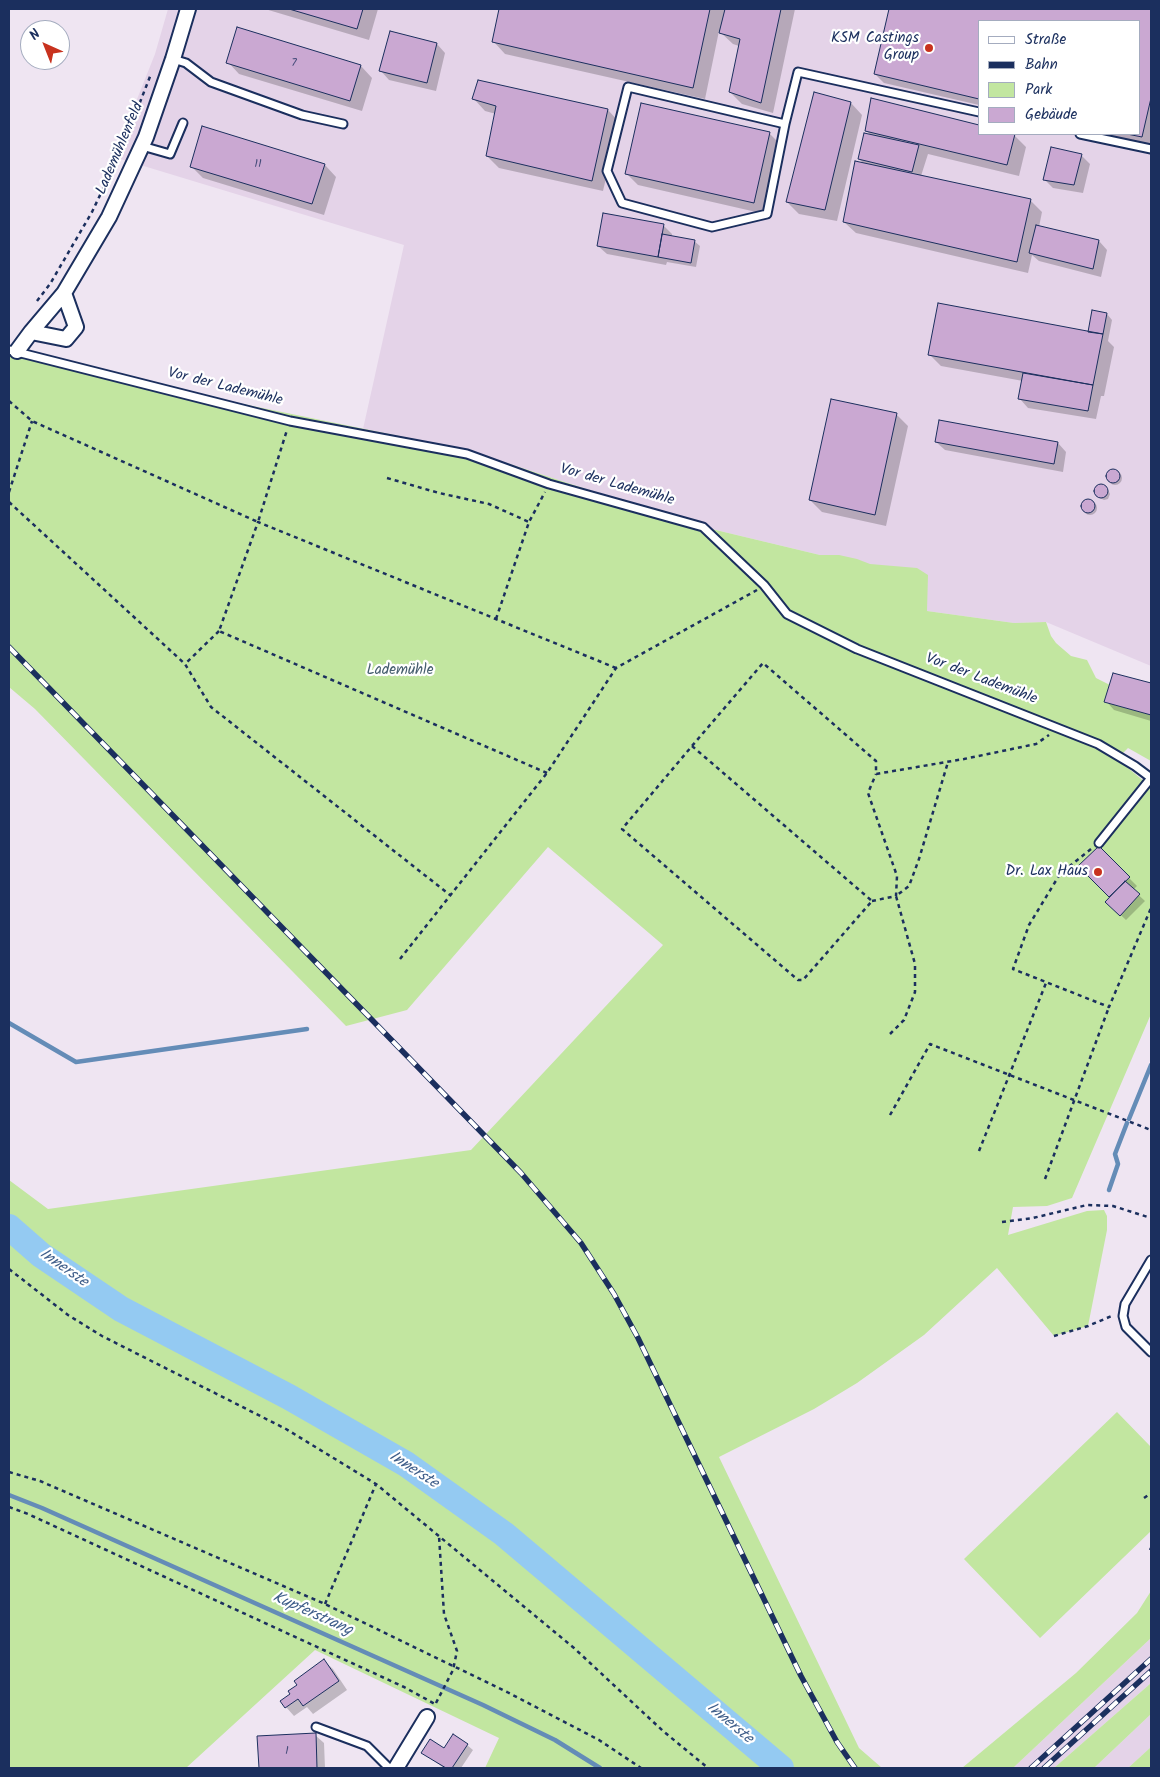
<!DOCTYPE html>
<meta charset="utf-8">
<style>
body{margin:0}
#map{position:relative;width:1160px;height:1777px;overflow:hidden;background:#efe5f2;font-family:Kalam,sans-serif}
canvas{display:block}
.frame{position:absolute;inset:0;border:10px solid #1b2f5e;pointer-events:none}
.legend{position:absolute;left:978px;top:20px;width:162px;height:115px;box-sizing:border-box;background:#fff;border:1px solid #a4acbf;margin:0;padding:6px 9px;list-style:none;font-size:15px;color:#1b2f5e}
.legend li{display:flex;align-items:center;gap:10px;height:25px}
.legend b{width:25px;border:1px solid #a4acbf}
.north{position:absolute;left:20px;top:20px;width:50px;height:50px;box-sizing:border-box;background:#fff;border:1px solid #a4acbf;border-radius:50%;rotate:316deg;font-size:14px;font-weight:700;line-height:20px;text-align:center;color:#1b2f5e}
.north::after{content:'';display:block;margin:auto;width:18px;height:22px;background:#c8321e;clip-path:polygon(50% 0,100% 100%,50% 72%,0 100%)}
</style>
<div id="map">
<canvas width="1160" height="1777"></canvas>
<div class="frame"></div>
<ul class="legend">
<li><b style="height:6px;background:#fff"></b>Straße</li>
<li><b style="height:6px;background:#1b2f5e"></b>Bahn</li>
<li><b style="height:14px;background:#c2e6a0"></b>Park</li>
<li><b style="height:14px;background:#caa8d2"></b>Gebäude</li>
</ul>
<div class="north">N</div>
</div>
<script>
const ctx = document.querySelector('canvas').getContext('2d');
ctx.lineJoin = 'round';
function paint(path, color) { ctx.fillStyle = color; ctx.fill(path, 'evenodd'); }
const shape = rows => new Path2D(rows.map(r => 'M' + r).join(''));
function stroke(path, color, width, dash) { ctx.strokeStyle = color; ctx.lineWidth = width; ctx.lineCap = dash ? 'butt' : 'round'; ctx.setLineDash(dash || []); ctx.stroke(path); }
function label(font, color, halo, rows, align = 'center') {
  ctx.font = font + ' Kalam,sans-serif'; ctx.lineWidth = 4.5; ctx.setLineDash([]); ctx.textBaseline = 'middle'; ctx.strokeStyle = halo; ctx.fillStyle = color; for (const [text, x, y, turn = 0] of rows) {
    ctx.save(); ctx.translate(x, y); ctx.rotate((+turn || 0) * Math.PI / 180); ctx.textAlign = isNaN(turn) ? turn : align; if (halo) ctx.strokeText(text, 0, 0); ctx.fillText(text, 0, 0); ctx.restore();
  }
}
paint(shape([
 [168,9,1151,9,1151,666,1046,622,1014,623,927,611,820,555,699,526,467,450,363,429,404,245,114,157,155,54],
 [979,21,1139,21,1139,134,979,134],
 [1151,1638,1151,1683,1054,1768,1013,1768],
 [1151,1714,1151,1747,1128,1768,1094,1768]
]), '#e4d3e8');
paint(shape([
 [9,356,467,450,699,526,820,555,839,555,857,559,870,564,917,568,928,575,927,611,1014,623,1046,622,1051,636,1056,643,1071,656,1087,660,1096,678,1110,685,1104,702,1151,715,1151,761,1128,748,1117,759,1151,787,1151,1014,1072,1198,1047,1206,1013,1207,1008,1235,1087,1211,1104,1210,1107,1216,1107,1230,1088,1326,1054,1336,997,1268,924,1335,857,1383,814,1409,719,1457,859,1748,882,1768,485,1768,499,1738,315,1650,186,1768,9,1768,9,1180,48,1209,471,1150,663,945,548,847,407,1010,346,1026,35,709,9,687],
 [1117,1412,1151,1447,1151,1531,1040,1638,964,1559],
 [1151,1591,1151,1638,1013,1768,962,1768,1076,1673,1137,1613],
 [1151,1683,1151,1714,1094,1768,1054,1768],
 [1151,1747,1151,1768,1128,1768]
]), '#c2e6a0');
paint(shape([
 [265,9,378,9,369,40],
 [500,9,795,9,773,113,742,104,730,92,739,46,733,44,719,31,705,99,505,54,494,42],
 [890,9,1151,9,1150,145,1102,134,1139,134,1139,21,979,21,979,105,884,83,875,74],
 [391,32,437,44,445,53,436,91,389,80,381,71],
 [228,62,361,66,372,78,362,111,239,74],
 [474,99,608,110,619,122,603,191,499,168,487,156,496,114,485,111],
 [851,103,862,115,837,221,799,214,787,202],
 [866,130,1008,134,1014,135,1026,147,1019,176,928,154,921,176,1030,200,1042,212,1039,227,1099,241,1107,250,1101,277,1039,261,1032,255,1028,273,856,233,844,222,864,164,859,159,871,136],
 [769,133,781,145,765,214,638,185,627,174],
 [1081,155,1090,164,1083,193,1053,188,1044,179],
 [325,165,336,177,324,215,203,178,191,166],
 [663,225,672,234,672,237,694,241,700,246,696,267,667,262,666,265,607,254,598,246],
 [1107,314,1112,320,1108,341,1114,347,1104,396,1101,396,1096,419,1028,408,1020,399,1023,381,941,366,930,355,1092,334],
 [896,414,908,426,886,526,822,512,810,500],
 [936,442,1058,443,1066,452,1063,472,945,450],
 '1108 478a7 7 0 1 1 14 0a7 7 0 1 1-14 0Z',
 [1101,485,1108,490,1110,494,1108,499,1104,500,1096,496,1095,491,1096,487],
 '1083 508a7 7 0 1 1 14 0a7 7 0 1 1-14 0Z',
 [1114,675,1151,685,1151,721,1114,710,1106,701],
 [1099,848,1137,886,1133,890,1145,901,1126,920,1107,902,1111,897,1080,866],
 [324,1661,333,1669,347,1690,313,1714,307,1707,294,1716,286,1707,291,1694],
 [315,1735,324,1743,325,1768,260,1768,259,1737],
 [467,1745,473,1750,461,1768,444,1768,423,1753]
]), '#0003');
stroke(shape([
 [9,1023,76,1062,307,1029],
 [1129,1119,1151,1065],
 [1109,1190,1118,1164,1115,1154,1127,1123],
 [9,1495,42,1508,483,1705,555,1740,600,1768]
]), '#648cb7', 4.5);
stroke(shape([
 [9,1227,41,1255,121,1309,289,1397,406,1464,504,1534,781,1768]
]), '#94caf2', 26);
const building = shape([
 [289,9,363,9,357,29,289,9],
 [499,9,710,9,693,88,492,42,499,9],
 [725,9,781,9,761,103,729,92,740,39,719,33,725,9],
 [889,9,1151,9,1151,98,1142,137,1127,134,1139,134,1139,21,979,21,979,99,874,74,889,9],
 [237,27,361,65,350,101,226,63,237,27],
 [390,31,437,43,427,83,379,71,390,31],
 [478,80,608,109,592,181,486,156,496,106,472,99,478,80],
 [814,92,851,102,825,210,786,202,814,92],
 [871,98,979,125,979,134,1015,134,1007,165,865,131,871,98],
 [641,103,770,132,754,203,625,174,641,103],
 [202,126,325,164,312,204,190,167,202,126],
 [864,133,919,145,912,172,858,159,864,133],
 [1051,147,1082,154,1074,185,1043,180,1051,147],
 [855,161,1031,199,1017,262,843,222,855,161],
 [603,213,664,224,658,257,597,246,603,213],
 [1036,225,1099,240,1093,269,1029,253,1036,225],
 [662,234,695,240,691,263,658,257,662,234],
 [938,303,1103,334,1093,385,928,355,938,303],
 [1092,310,1107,313,1103,334,1088,332,1092,310],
 [1023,373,1093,385,1088,411,1018,399,1023,373],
 [831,399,897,413,875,515,809,500,831,399],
 [939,420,1058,442,1054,464,935,442,939,420],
 '1106 476a7 7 0 1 1 14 0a7 7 0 1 1-14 0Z',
 '1094 491a7 7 0 1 1 14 0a7 7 0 1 1-14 0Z',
 '1081 506a7 7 0 1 1 14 0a7 7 0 1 1-14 0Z',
 [1113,673,1151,683,1151,715,1104,702,1113,673],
 [1099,846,1130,877,1109,897,1078,866,1099,846],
 [1125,881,1140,894,1120,916,1105,902,1125,881],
 [324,1659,339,1681,303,1706,298,1699,285,1708,280,1701,290,1694,288,1691,297,1685,294,1681,324,1659],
 [316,1733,317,1768,259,1768,257,1736,316,1733],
 [453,1734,468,1744,452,1768,446,1768,421,1753,430,1739,444,1748,453,1734]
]);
paint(building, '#caa8d2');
stroke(building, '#1b2f5e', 1);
const service = shape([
 [173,59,186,63,211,82,302,115,343,124],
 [785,124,767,214,712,227,622,203,607,171,628,87,785,124,798,72,979,112],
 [1080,134,1151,149],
 [142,146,170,154,183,123],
 [9,350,290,421,467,454,549,484,703,527,764,585,787,614,857,649,1098,744,1135,766,1151,778,1099,843],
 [1151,1260,1125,1304,1123,1316,1126,1327,1151,1352],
 [316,1727,367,1746,389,1768]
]);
const minor = shape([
 [64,293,76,327,66,339,31,332,64,293,109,217,146,137,173,59,188,9],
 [17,351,31,332],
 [396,1768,427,1717]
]);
stroke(service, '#1b2f5e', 11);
stroke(minor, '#1b2f5e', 18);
stroke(shape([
 [37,301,50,284,92,212,121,151,151,74],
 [9,401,32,421,258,522,287,430],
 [387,478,439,493,489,504,529,522],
 [9,492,32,421],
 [9,502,185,664],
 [496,619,529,522,545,492],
 [219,631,185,664,211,707,450,895],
 [692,746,872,901,803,980,798,980,622,829,692,746,763,663,876,761,876,774,964,759,1036,744,1049,735],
 [547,773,219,631,258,522,616,668],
 [1091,849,1060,874,1029,925,1013,969,1109,1007,1151,908],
 [872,901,896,896,897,876,868,793,876,774],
 [400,959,547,773,616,668,757,590],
 [890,1034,904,1020,915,992,915,964,896,896,909,886,919,859,948,762],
 [890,1115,930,1044,1151,1130],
 [979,1151,1046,983],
 [1045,1179,1109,1007],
 [1002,1222,1033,1218,1087,1205,1113,1206,1151,1218],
 [9,1269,68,1315,102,1336,286,1429,376,1484,574,1648,663,1731,708,1768],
 [1054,1336,1088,1326,1114,1315],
 [9,1472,40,1481,325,1604,507,1692,599,1740,641,1768],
 [1144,1498,1151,1493],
 [9,1507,28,1514,404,1687,435,1704],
 [1150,1550,1151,1548],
 [325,1604,376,1484],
 [436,1703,453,1670,457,1651,444,1614,439,1536]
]), '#1b2f5e', 2.5, [4, 4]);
stroke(service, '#fff', 7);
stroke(minor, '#fff', 14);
const rail = shape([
 [9,647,521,1173,581,1243,614,1294,638,1338,801,1676,837,1742,855,1768],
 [1031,1768,1151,1659],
 [1044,1768,1151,1671]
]);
stroke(rail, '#1b2f5e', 5.5);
stroke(rail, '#fff', 4, [11]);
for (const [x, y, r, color] of [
 [929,48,5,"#c8321e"],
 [1098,872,5,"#c8321e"]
]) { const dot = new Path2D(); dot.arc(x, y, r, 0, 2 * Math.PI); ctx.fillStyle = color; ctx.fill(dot); stroke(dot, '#fff', 2); }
label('12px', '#474d7b', null, [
 ["7",294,64],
 ["11",258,165],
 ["1",287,1752]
]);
label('15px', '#1b2f5e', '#fff', [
 ["KSM Castings",919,39],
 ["Group",919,56],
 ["Dr. Lax Haus",1088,872]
], 'right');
label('15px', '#1b2f5e', '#fff', [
 ["Lademühlenfeld",121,149,-67],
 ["Vor der Lademühle",225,388,14],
 ["Vor der Lademühle",617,486,16],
 ["Vor der Lademühle",981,680,21]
]);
label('15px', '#455d6e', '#fff', [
 ["Lademühle",400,671]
]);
label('italic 16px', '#3f5e8a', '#fff', [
 ["Innerste",63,1269,35],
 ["Innerste",413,1471,33],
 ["Kupferstrang",312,1615,24],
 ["Innerste",729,1724,40]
]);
</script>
